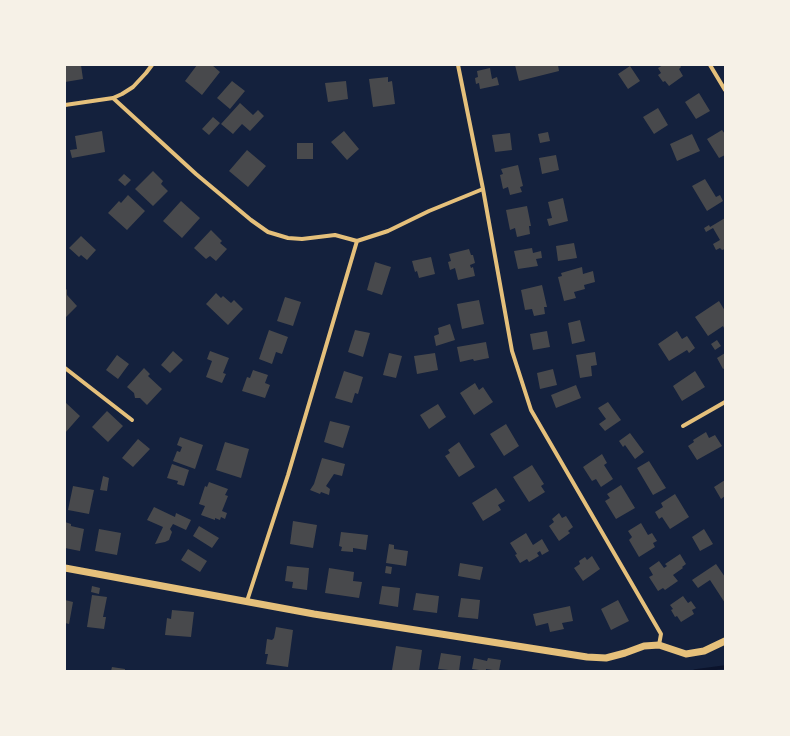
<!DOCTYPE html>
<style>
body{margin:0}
#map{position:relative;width:790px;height:736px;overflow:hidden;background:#14213d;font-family:Bitter,serif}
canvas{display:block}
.frame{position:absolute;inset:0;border:66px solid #f6f1e7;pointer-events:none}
</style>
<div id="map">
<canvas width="790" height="736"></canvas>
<div class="frame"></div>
</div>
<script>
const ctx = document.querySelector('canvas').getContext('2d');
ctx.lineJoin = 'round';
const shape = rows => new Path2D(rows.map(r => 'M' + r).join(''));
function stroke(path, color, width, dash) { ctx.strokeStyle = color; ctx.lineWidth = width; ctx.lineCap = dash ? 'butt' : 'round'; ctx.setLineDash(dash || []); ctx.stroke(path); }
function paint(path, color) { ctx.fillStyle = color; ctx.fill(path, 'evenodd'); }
stroke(shape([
 [695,671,725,667]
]), '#0b132b', 3.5);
paint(shape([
 [65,65,81,65,83,79,65,82],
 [197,65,212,65,220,72,202,95,185,81],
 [515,65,558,65,559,71,519,81],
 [663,65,680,65,681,67,679,69,683,76,669,86,665,81,663,82,658,75,661,73,658,68],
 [630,66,640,81,628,89,618,74],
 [490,68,492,79,497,77,499,85,480,89,479,83,476,84,475,78,478,77,477,71],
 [388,77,388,82,392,81,395,104,373,107,369,79],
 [232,81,245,91,230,109,217,98],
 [346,81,348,99,328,102,325,83],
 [699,93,710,111,696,119,685,102],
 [240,103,253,115,258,110,264,116,250,131,242,124,233,134,221,124],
 [658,108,668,125,654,134,643,117],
 [213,117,220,123,209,135,202,129],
 [722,130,725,134,725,155,719,158,707,139],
 [102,131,105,152,72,158,70,150,77,149,75,136],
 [344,131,359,149,347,160,331,142],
 [548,132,550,141,540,143,538,134],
 [510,133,512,150,495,152,492,135],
 [692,134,700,151,677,161,670,144],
 [297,143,313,143,313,159,297,159],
 [247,150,266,166,248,187,229,171],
 [556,155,559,170,542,174,539,158],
 [518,165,523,186,520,187,522,192,510,195,508,187,503,189,500,175,503,174,501,169],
 [153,171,163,181,161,184,168,191,153,206,135,189],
 [124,174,131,180,125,186,118,180],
 [705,179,716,197,720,195,723,201,707,211,692,186],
 [128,195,145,211,127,230,108,213,119,201,121,203],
 [563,198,568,221,549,226,547,219,552,218,548,202],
 [181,201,200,218,182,238,163,221],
 [527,206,531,226,529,226,530,234,517,237,515,228,510,230,506,210],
 [725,218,725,249,722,250,720,248,716,250,713,244,720,240,713,228,706,232,704,228,709,225,710,227],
 [211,230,222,241,220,243,227,249,216,261,210,256,206,259,194,248],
 [81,236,96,250,87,260,81,255,79,257,69,248],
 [574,243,577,258,558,261,556,246],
 [532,248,533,253,541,251,542,258,536,259,538,266,518,269,514,251],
 [469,249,471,255,473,255,475,263,470,265,471,268,473,267,475,276,458,280,455,268,450,270,448,262,451,261,449,254],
 [431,257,435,274,419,278,417,271,415,272,412,261],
 [375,262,391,267,382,295,367,290],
 [582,267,583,274,593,271,595,282,584,285,585,289,574,292,576,298,564,301,558,277,562,276,561,273],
 [542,285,547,307,544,307,545,314,534,316,532,309,525,310,521,290],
 [65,288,67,290,67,295,77,306,65,318],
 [216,293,221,298,223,296,231,303,234,300,243,309,228,325,206,304],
 [285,297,301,302,293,326,277,321],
 [479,300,484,324,462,329,457,304],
 [719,301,725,311,725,330,723,326,708,336,695,317],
 [580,320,585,341,572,344,568,323],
 [450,324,455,340,436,346,434,336,439,334,438,328],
 [269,330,288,337,282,354,276,352,272,364,259,359],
 [355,330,370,333,363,357,348,352],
 [547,331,550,347,533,350,530,334],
 [677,331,682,339,687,336,695,348,689,353,687,350,669,361,658,344],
 [717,340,721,346,715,350,711,344],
 [486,342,489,358,474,361,473,359,460,362,457,347],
 [173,351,183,360,170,373,161,365],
 [210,351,229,358,223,373,226,374,222,383,206,377,212,361,207,359],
 [595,352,597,365,591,366,592,376,580,378,576,355],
 [389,353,402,356,396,378,383,375],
 [435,353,438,370,417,374,414,356],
 [725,353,725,368,723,369,717,358],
 [117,355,129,364,118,379,106,370],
 [144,368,150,374,148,376,162,389,147,405,140,398,135,398,134,393,127,387],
 [553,369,557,385,540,389,537,373],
 [253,370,268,375,265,383,270,385,265,398,242,391,247,377,250,378],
 [344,371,363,377,358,394,355,393,352,403,335,398],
 [695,371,705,387,682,401,673,386],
 [475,383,479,390,483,387,493,402,474,415,460,393],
 [576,385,581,398,556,408,551,395],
 [65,402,80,416,65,433],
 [608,402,621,420,605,431,599,424,606,419,598,408],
 [438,404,446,417,429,429,420,415],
 [107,411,123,426,108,442,92,427],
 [330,421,350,426,343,448,324,442],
 [506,424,519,446,504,456,490,434],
 [706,432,709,438,715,435,722,446,697,460,688,446,694,442,693,440],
 [630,433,644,452,635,459,625,445,623,447,619,441],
 [180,437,203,445,195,469,173,461,177,451,180,452,182,447,177,445],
 [138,439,150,449,133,467,122,458],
 [225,442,249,449,241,478,216,470],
 [459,442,475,467,459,477,445,456,450,453,448,450],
 [602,454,607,463,604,465,613,479,601,487,596,479,592,481,583,467],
 [322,458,345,464,342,476,334,474,326,486,330,489,329,495,321,492,320,494,310,490,314,484],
 [649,461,666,488,653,495,637,468],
 [172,464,189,470,184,486,177,484,178,481,167,478],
 [532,465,544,484,541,486,545,492,529,502,513,477],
 [103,476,109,478,107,491,100,490],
 [725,480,725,496,721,499,714,487],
 [209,482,228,489,225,495,228,496,222,511,227,513,225,519,221,517,220,520,215,518,215,520,201,515,205,506,199,504,205,486,207,487],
 [621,485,635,508,616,519,605,501,610,498,607,494],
 [73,486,94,490,89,514,68,510],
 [496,488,505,501,498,505,501,510,483,521,472,503],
 [675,494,689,517,670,529,662,517,659,519,655,512,663,507,661,503],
 [154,507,175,517,176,513,191,520,186,530,173,524,170,529,172,532,169,540,165,542,155,544,163,527,147,520],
 [559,513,562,518,566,516,573,527,568,531,570,533,559,541,549,526,554,522,552,519],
 [293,521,317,525,313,548,290,544],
 [65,522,71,524,71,526,84,529,80,551,65,548],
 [641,523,648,535,652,533,657,541,653,543,655,547,639,557,629,540,632,537,628,531],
 [199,526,219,538,212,548,193,536],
 [99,529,121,533,117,555,95,551],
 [704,529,713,544,700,551,692,537],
 [341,532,368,535,366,550,353,548,353,552,341,551,342,547,339,546],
 [526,533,533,545,542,539,549,551,542,555,540,551,537,553,539,556,529,562,527,559,520,563,515,555,517,554,510,543],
 [389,544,394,545,394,549,408,551,406,566,386,563],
 [188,549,207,561,200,572,181,560],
 [680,554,686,564,682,567,683,568,673,575,678,581,665,590,663,588,658,591,649,577,653,575,649,568,659,561,664,568,667,566,665,564],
 [592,556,600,569,583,581,574,568,580,564,579,561,585,557,587,560],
 [460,563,483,567,480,580,458,576],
 [716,564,725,577,725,603,710,580,698,588,692,580],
 [287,566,309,568,307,590,292,588,293,582,285,581],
 [386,566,392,567,391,574,385,573],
 [329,568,354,572,353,581,362,582,359,598,325,593],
 [92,586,100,588,99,594,91,592],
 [382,586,400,588,398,607,379,604],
 [416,593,439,596,437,613,413,610],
 [92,595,107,597,103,617,106,617,104,629,87,627],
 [683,596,688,603,691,601,696,608,692,610,694,614,681,622,677,616,675,617,671,610,673,609,670,605],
 [461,598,480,600,478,619,458,617],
 [65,600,73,602,69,624,65,623],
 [618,600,629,621,611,630,601,609],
 [570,606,573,621,562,623,564,629,550,632,548,623,536,626,533,614],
 [172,610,194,612,191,637,165,635,167,618,171,619],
 [276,627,293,630,288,667,266,664,268,654,265,654,267,639,272,640,274,638],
 [396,646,422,650,419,671,392,670],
 [441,653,461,656,459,671,438,669],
 [474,658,487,661,488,658,501,660,499,671,486,669,486,671,472,669],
 [112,667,125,669,125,671,111,671]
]), '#48494c');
stroke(shape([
 [458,65,483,189,512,351,531,410,661,634,659,645],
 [710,65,725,90],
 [113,98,196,174,251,220,268,232,288,238,302,239,335,235,357,241,388,231,429,211,483,189],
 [65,105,113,98,122,94,133,87,146,73,152,65],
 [65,368,132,420],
 [683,426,725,402],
 [247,601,288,475,357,241]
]), '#e5c07b', 4);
stroke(shape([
 [65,568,314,614,587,657,606,658,625,653,644,646,659,645,686,654,704,651,725,641]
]), '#e5c07b', 7);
</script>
